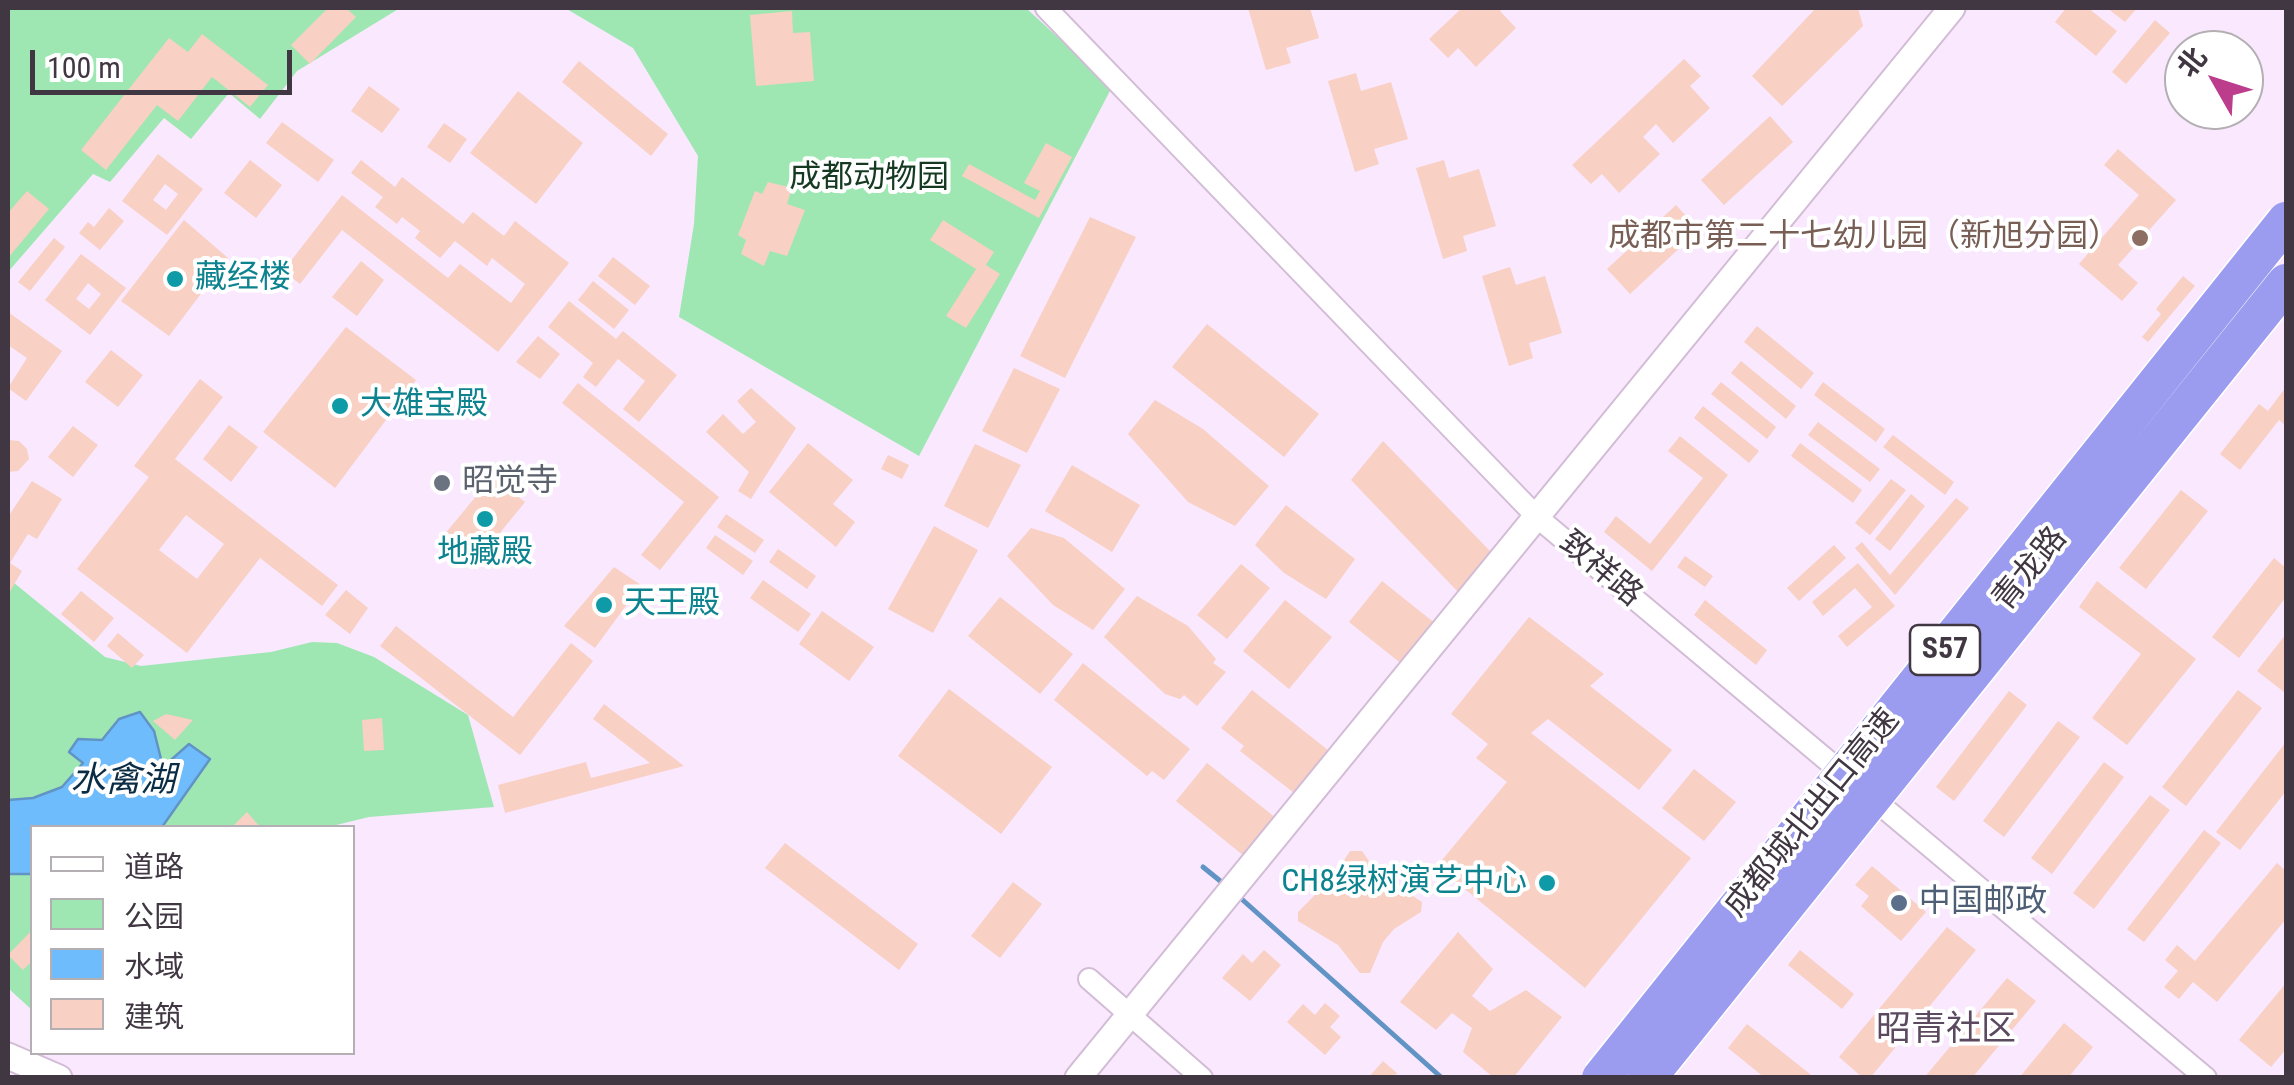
<!DOCTYPE html>
<meta charset="utf-8">
<style>
body{margin:0}
#map{position:relative;width:2294px;height:1085px;overflow:hidden;background:#fae8fe;font-family:"Roboto Condensed","Noto Sans SC",sans-serif}
canvas{display:block}
.frame{position:absolute;inset:0;border:10px solid #403742;pointer-events:none}
.legend{position:absolute;left:30px;top:825px;width:325px;height:230px;box-sizing:border-box;background:#fff;border:2px solid #b3afb3;margin:0;padding:12px 18px;list-style:none;font-size:30px;color:#403742}
.legend li{display:flex;align-items:center;gap:20px;height:50px}
.legend b{width:50px;border:2px solid #b3afb3}
.north{position:absolute;left:2164px;top:30px;width:100px;height:100px;box-sizing:border-box;background:#fff;border:2px solid #b3afb3;border-radius:50%;rotate:309deg;font-size:28px;font-weight:700;line-height:40px;text-align:center;color:#403742}
.north::after{content:'';display:block;margin:auto;width:35px;height:45px;background:#bc3d8b;clip-path:polygon(50% 0,100% 100%,50% 72%,0 100%)}
.scale{position:absolute;left:30px;top:50px;width:262px;height:45px;box-sizing:border-box;border:5px solid #403742;border-top:0;padding-left:12px;font-size:30px;line-height:35px;white-space:nowrap;color:#403742;-webkit-text-stroke:8px #fff;paint-order:stroke}
</style>
<div id="map">
<canvas width="2294" height="1085"></canvas>
<div class="frame"></div>
<ul class="legend">
<li><b style="height:12px;background:#fff"></b>道路</li>
<li><b style="height:28px;background:#9ee7b2"></b>公园</li>
<li><b style="height:28px;background:#6fbcfd"></b>水域</li>
<li><b style="height:28px;background:#f8d0c4"></b>建筑</li>
</ul>
<div class="north">北</div>
<div class="scale">100 m</div>
</div>
<script>
const ctx = document.querySelector('canvas').getContext('2d');
ctx.lineJoin = 'round';
function paint(path, color) { ctx.fillStyle = color; ctx.fill(path, 'evenodd'); }
const shape = rows => new Path2D(rows.map(r => 'M' + r).join(''));
function stroke(path, color, width, dash) { ctx.strokeStyle = color; ctx.lineWidth = width; ctx.lineCap = dash ? 'butt' : 'round'; ctx.setLineDash(dash || []); ctx.stroke(path); }
function label(font, color, halo, rows, align = 'center') {
  ctx.font = font + ' "Roboto Condensed","Noto Sans SC",sans-serif'; ctx.lineWidth = 8; ctx.setLineDash([]); ctx.textBaseline = 'middle'; ctx.strokeStyle = halo; ctx.fillStyle = color; for (const [text, x, y, turn = 0] of rows) {
    ctx.save(); ctx.translate(x, y); ctx.rotate((+turn || 0) * Math.PI / 180); ctx.textAlign = isNaN(turn) ? turn : align; if (halo) ctx.strokeText(text, 0, 0); ctx.fillText(text, 0, 0); ctx.restore();
  }
}
paint(shape([
 [8,8,400,8,297,71,260,119,229,93,191,139,164,118,110,182,93,174,8,272],
 [565,8,1026,8,1112,87,919,456,679,317,694,224,698,156,633,48],
 [8,578,105,657,141,666,271,652,312,642,337,643,374,657,468,715,494,807,369,817,324,828,32,828,32,1010,8,988]
]), '#9ee7b2');
const water = shape([
 [140,712,154,731,163,767,189,744,210,759,162,827,32,828,32,874,8,874,8,800,33,798,62,787,83,763,69,752,78,739,102,740,119,719,140,712]
]);
paint(water, '#6fbcfd');
stroke(water, '#6194c5', 2.5);
stroke(shape([
 [1203,867,1224,884],
 [1236,894,1442,1078]
]), '#6194c5', 5);
paint(shape([
 [328,8,346,8,356,17,310,64,291,45],
 [1248,8,1310,8,1319,38,1286,48,1291,63,1266,70],
 [1462,8,1503,8,1500,11,1516,28,1476,67,1458,48,1448,58,1429,39],
 [1816,8,1858,8,1863,26,1782,106,1752,76],
 [2066,8,2088,8,2117,31,2096,56,2055,22],
 [2107,8,2137,8,2125,22],
 [792,11,793,33,810,32,814,81,756,86,750,15],
 [2155,20,2170,33,2126,84,2112,72],
 [202,34,268,85,250,107,212,77,178,121,157,105,106,170,81,150,169,38,188,52],
 [1684,59,1701,76,1690,86,1710,108,1673,143,1656,124,1643,137,1660,154,1619,193,1602,174,1591,184,1572,165],
 [579,61,668,134,651,156,562,82],
 [1356,73,1361,91,1391,82,1408,139,1374,149,1379,164,1355,172,1328,81],
 [369,86,400,109,382,133,351,111],
 [518,91,583,143,536,204,470,153],
 [1770,116,1793,142,1724,205,1701,180],
 [282,122,334,160,318,182,266,143],
 [444,123,467,139,450,163,427,147],
 [1046,143,1072,157,1039,218,962,176,969,164,1035,200,1040,191,1024,183],
 [2118,149,2176,200,2118,265,2138,283,2122,301,2079,264,2139,195,2104,165],
 [158,154,203,189,167,235,122,201],
 [165,184,178,194,166,210,153,200],
 [250,160,282,185,256,218,224,193],
 [361,160,395,187,402,177,463,224,473,212,504,236,515,221,569,263,498,352,342,230,300,284,283,271,342,195,448,278,460,264,511,303,525,284,492,258,487,266,455,241,440,258,415,238,420,231,402,217,397,224,375,207,383,197,351,173],
 [1444,160,1449,178,1479,169,1496,226,1463,236,1467,251,1443,259,1416,168],
 [768,182,792,188,787,204,805,210,787,256,770,251,764,266,741,254,746,240,738,235,755,191,762,194],
 [27,191,49,209,8,258,8,213],
 [1676,205,1699,230,1630,294,1607,269],
 [109,208,124,221,100,250,79,233,88,222,94,227],
 [1090,217,1136,237,1065,378,1020,356],
 [184,220,228,258,169,336,121,301],
 [943,220,994,252,986,265,1000,274,966,328,946,316,976,269,930,240],
 [54,238,65,247,30,291,18,282],
 [81,254,126,288,90,335,45,300],
 [88,283,101,294,89,309,76,299],
 [613,257,650,286,635,305,598,276],
 [361,261,384,280,357,316,332,297],
 [1510,267,1516,285,1545,276,1562,333,1529,343,1533,358,1509,366,1482,276],
 [2183,276,2195,286,2148,342,2142,337,2161,314,2156,309],
 [593,281,629,310,614,329,578,300],
 [569,301,616,339,623,331,677,375,639,422,623,409,645,381,618,359,596,387,583,377,593,363,548,327],
 [8,312,62,351,26,401,8,388,27,358,8,345],
 [1207,324,1319,414,1284,457,1172,367],
 [1757,326,1814,373,1801,389,1744,342],
 [346,327,416,380,335,488,263,432],
 [538,336,560,354,540,379,516,362],
 [111,350,143,375,118,407,85,382],
 [1741,361,1796,406,1786,419,1731,373],
 [1014,368,1060,389,1027,453,982,431],
 [200,379,223,397,175,459,338,585,322,606,260,558,187,653,77,569,149,477,134,466],
 [186,515,224,544,197,579,159,550],
 [1721,382,1776,427,1767,439,1711,394],
 [1823,382,1885,429,1876,442,1814,395],
 [578,383,719,497,660,570,641,555,684,502,562,403],
 [2286,387,2286,426,2279,420,2240,470,2220,454,2259,404,2268,411],
 [751,388,796,428,751,499,738,491,749,472,706,432,723,414,743,434,756,422,737,401],
 [1155,400,1203,429,1269,486,1235,526,1188,502,1128,434],
 [1703,406,1759,451,1749,463,1694,418],
 [1818,422,1880,469,1870,482,1808,435],
 [229,425,258,447,231,482,203,459],
 [73,426,98,445,73,477,48,457],
 [1893,435,1954,482,1945,495,1883,447],
 [1680,436,1728,475,1652,571,1604,532,1616,516,1650,544,1703,478,1668,451],
 [8,440,19,441,27,449,29,459,18,471,8,472],
 [1383,441,1491,552,1459,593,1351,480],
 [808,443,853,480,833,504,855,522,836,547,769,492],
 [1800,443,1862,490,1853,503,1791,456],
 [975,444,1021,465,988,528,944,506],
 [888,455,909,465,902,479,881,469],
 [1072,465,1140,505,1112,552,1045,511],
 [492,477,525,502,478,560,444,535],
 [1891,479,1906,490,1870,535,1855,523],
 [32,481,62,499,37,539,28,534,10,563,22,571,8,595,8,517],
 [2181,490,2208,511,2146,589,2119,568],
 [1911,494,1925,506,1890,551,1875,539],
 [1956,498,1969,508,1895,595,1855,548,1862,542,1890,575],
 [1286,505,1355,559,1326,599,1284,573,1255,545],
 [726,514,764,540,755,553,717,527],
 [934,526,978,550,933,633,888,609],
 [1031,528,1064,538,1125,589,1093,630,1053,605,1007,556],
 [715,535,753,561,743,575,706,548],
 [1834,545,1846,558,1799,601,1787,588],
 [778,549,816,576,807,589,769,562],
 [1685,556,1713,576,1705,587,1677,567],
 [2274,558,2286,568,2286,597,2239,658,2212,637],
 [1858,563,1895,606,1847,647,1838,636,1872,607,1855,588,1823,616,1812,602],
 [1241,564,1270,588,1227,639,1197,615],
 [614,567,641,585,595,648,564,626],
 [763,580,811,614,798,632,750,598],
 [1382,581,1436,624,1403,665,1349,622],
 [2097,581,2196,659,2127,745,2092,718,2141,654,2079,607],
 [346,590,368,608,350,634,325,615],
 [81,591,114,618,94,642,61,614],
 [1137,596,1188,626,1216,659,1213,663,1226,672,1197,706,1184,695,1180,699,1165,694,1104,637],
 [1000,597,1073,654,1040,694,968,636],
 [1285,600,1332,637,1289,689,1243,651],
 [1705,600,1767,650,1756,665,1694,615],
 [822,611,874,647,849,681,799,644],
 [1529,617,1604,674,1590,686,1672,750,1639,790,1548,719,1531,733,1691,858,1585,988,1437,866,1507,782,1476,758,1488,744,1451,714],
 [396,626,513,717,571,643,593,661,520,755,380,646],
 [118,633,144,655,132,668,107,646],
 [2286,634,2286,689,2284,692,2257,671],
 [1083,663,1190,749,1164,780,1152,771,1147,776,1054,700],
 [949,689,1052,767,1001,834,898,756],
 [1252,690,1333,754,1298,796,1240,751,1244,746,1221,728],
 [2238,690,2262,708,2186,806,2162,787],
 [2009,691,2027,705,1954,801,1936,787],
 [604,704,684,766,505,813,498,785,586,762,591,778,650,763,593,719],
 [166,714,193,720,175,740,153,721],
 [382,718,384,750,364,751,362,720],
 [2058,721,2080,737,2004,837,1983,821],
 [2286,742,2286,791,2240,850,2216,832],
 [2104,762,2124,777,2052,874,2031,858],
 [1207,763,1281,822,1249,860,1176,801],
 [1694,769,1736,802,1704,841,1662,808],
 [2150,795,2170,810,2094,909,2073,893],
 [247,812,261,828,231,828],
 [2204,830,2221,843,2144,942,2127,929],
 [785,843,918,944,899,970,765,868],
 [1350,851,1362,851,1377,873,1422,902,1421,912,1394,929,1383,942,1370,973,1360,973,1338,945,1298,921,1298,912,1334,876],
 [2277,863,2286,871,2286,919,2217,1002,2193,982,2179,999,2164,987,2178,971,2165,960,2177,945,2195,961],
 [1872,866,1926,912,1901,941,1861,906,1869,896,1855,885],
 [1013,882,1042,904,1000,958,971,936],
 [1947,927,1976,950,1870,1078,1863,1078,1839,1057],
 [32,930,32,961,23,970,8,955],
 [1458,932,1493,969,1472,996,1490,1011,1526,990,1562,1017,1513,1078,1494,1078,1463,1052,1472,1028,1452,1013,1436,1030,1400,1002],
 [1264,950,1281,965,1250,1001,1222,978,1243,954,1252,963],
 [1800,950,1854,994,1842,1009,1788,965],
 [2007,978,2036,1001,1972,1078,1924,1078],
 [2286,983,2286,1049,2271,1067,2239,1040],
 [1325,1003,1340,1016,1330,1027,1341,1037,1325,1055,1287,1022,1303,1004,1315,1015],
 [2064,1023,2093,1047,2068,1078,2019,1078],
 [1747,1024,1815,1078,1765,1078,1728,1048],
 [1383,1061,1398,1074,1368,1078]
]), '#f8d0c4');
const minor = shape([
 [1046,8,1537,517,2206,1078],
 [1089,979,1202,1078]
]);
const tertiary = shape([
 [2031,570,2159,410],
 [8,1056,59,1078],
 [1078,1078,1952,8]
]);
stroke(minor, '#d2bcd6', 24);
stroke(tertiary, '#d2bcd6', 29);
stroke(minor, '#fff', 20);
stroke(tertiary, '#fff', 25);
const motorwayBridge = shape([
 [1601,1078,2286,221],
 [1647,1078,2286,283]
]);
stroke(motorwayBridge, '#fff', 41, []);
stroke(motorwayBridge, '#9b9cef', 38);
for (const [x, y, r, color] of [
 [2140,238,10,"#8d6e63"],
 [175,279,10,"#0f9aa8"],
 [340,406,10,"#0f9aa8"],
 [442,483,10,"#6b7280"],
 [485,519,10,"#0f9aa8"],
 [604,605,10,"#0f9aa8"],
 [1547,883,10,"#0f9aa8"],
 [1899,903,10,"#5c6f8a"]
]) { const dot = new Path2D(); dot.arc(x, y, r, 0, 2 * Math.PI); ctx.fillStyle = color; ctx.fill(dot); stroke(dot, '#fff', 4); }
for (const [x, y, w] of [
 [1945,650,70]
]) { const box = new Path2D(); box.roundRect(x - w / 2, y - 25, w, 50, 8); ctx.fillStyle = '#fff'; ctx.fill(box); stroke(box, '#403742', 2.5); }
label('bold 30px', '#403742', null, [
 ["S57",1945,650]
]);
label('32px', '#153a21', '#fff', [
 ["成都动物园",869,179]
]);
label('32px', '#785e54', '#fff', [
 ["成都市第二十七幼儿园（新旭分园）",2120,238]
], 'right');
label('32px', '#0d838f', '#fff', [
 ["藏经楼",195,279],
 ["大雄宝殿",360,406],
 ["地藏殿",485,554,"center"],
 ["天王殿",624,605],
 ["CH8绿树演艺中心",1527,883,"right"]
], 'left');
label('32px', '#5b616d', '#fff', [
 ["昭觉寺",462,483]
], 'left');
label('32px', '#403742', '#fff', [
 ["致祥路",1600,570,40],
 ["青龙路",2031,570,-51],
 ["成都城北出口高速",1813,814,-51]
]);
label('32px', '#4e5e75', '#fff', [
 ["中国邮政",1919,903]
], 'left');
label('italic 35px', '#0a2c45', '#fff', [
 ["水禽湖",123,782]
]);
label('35px', '#5b495f', '#fff', [
 ["昭青社区",1946,1031]
]);
</script>
